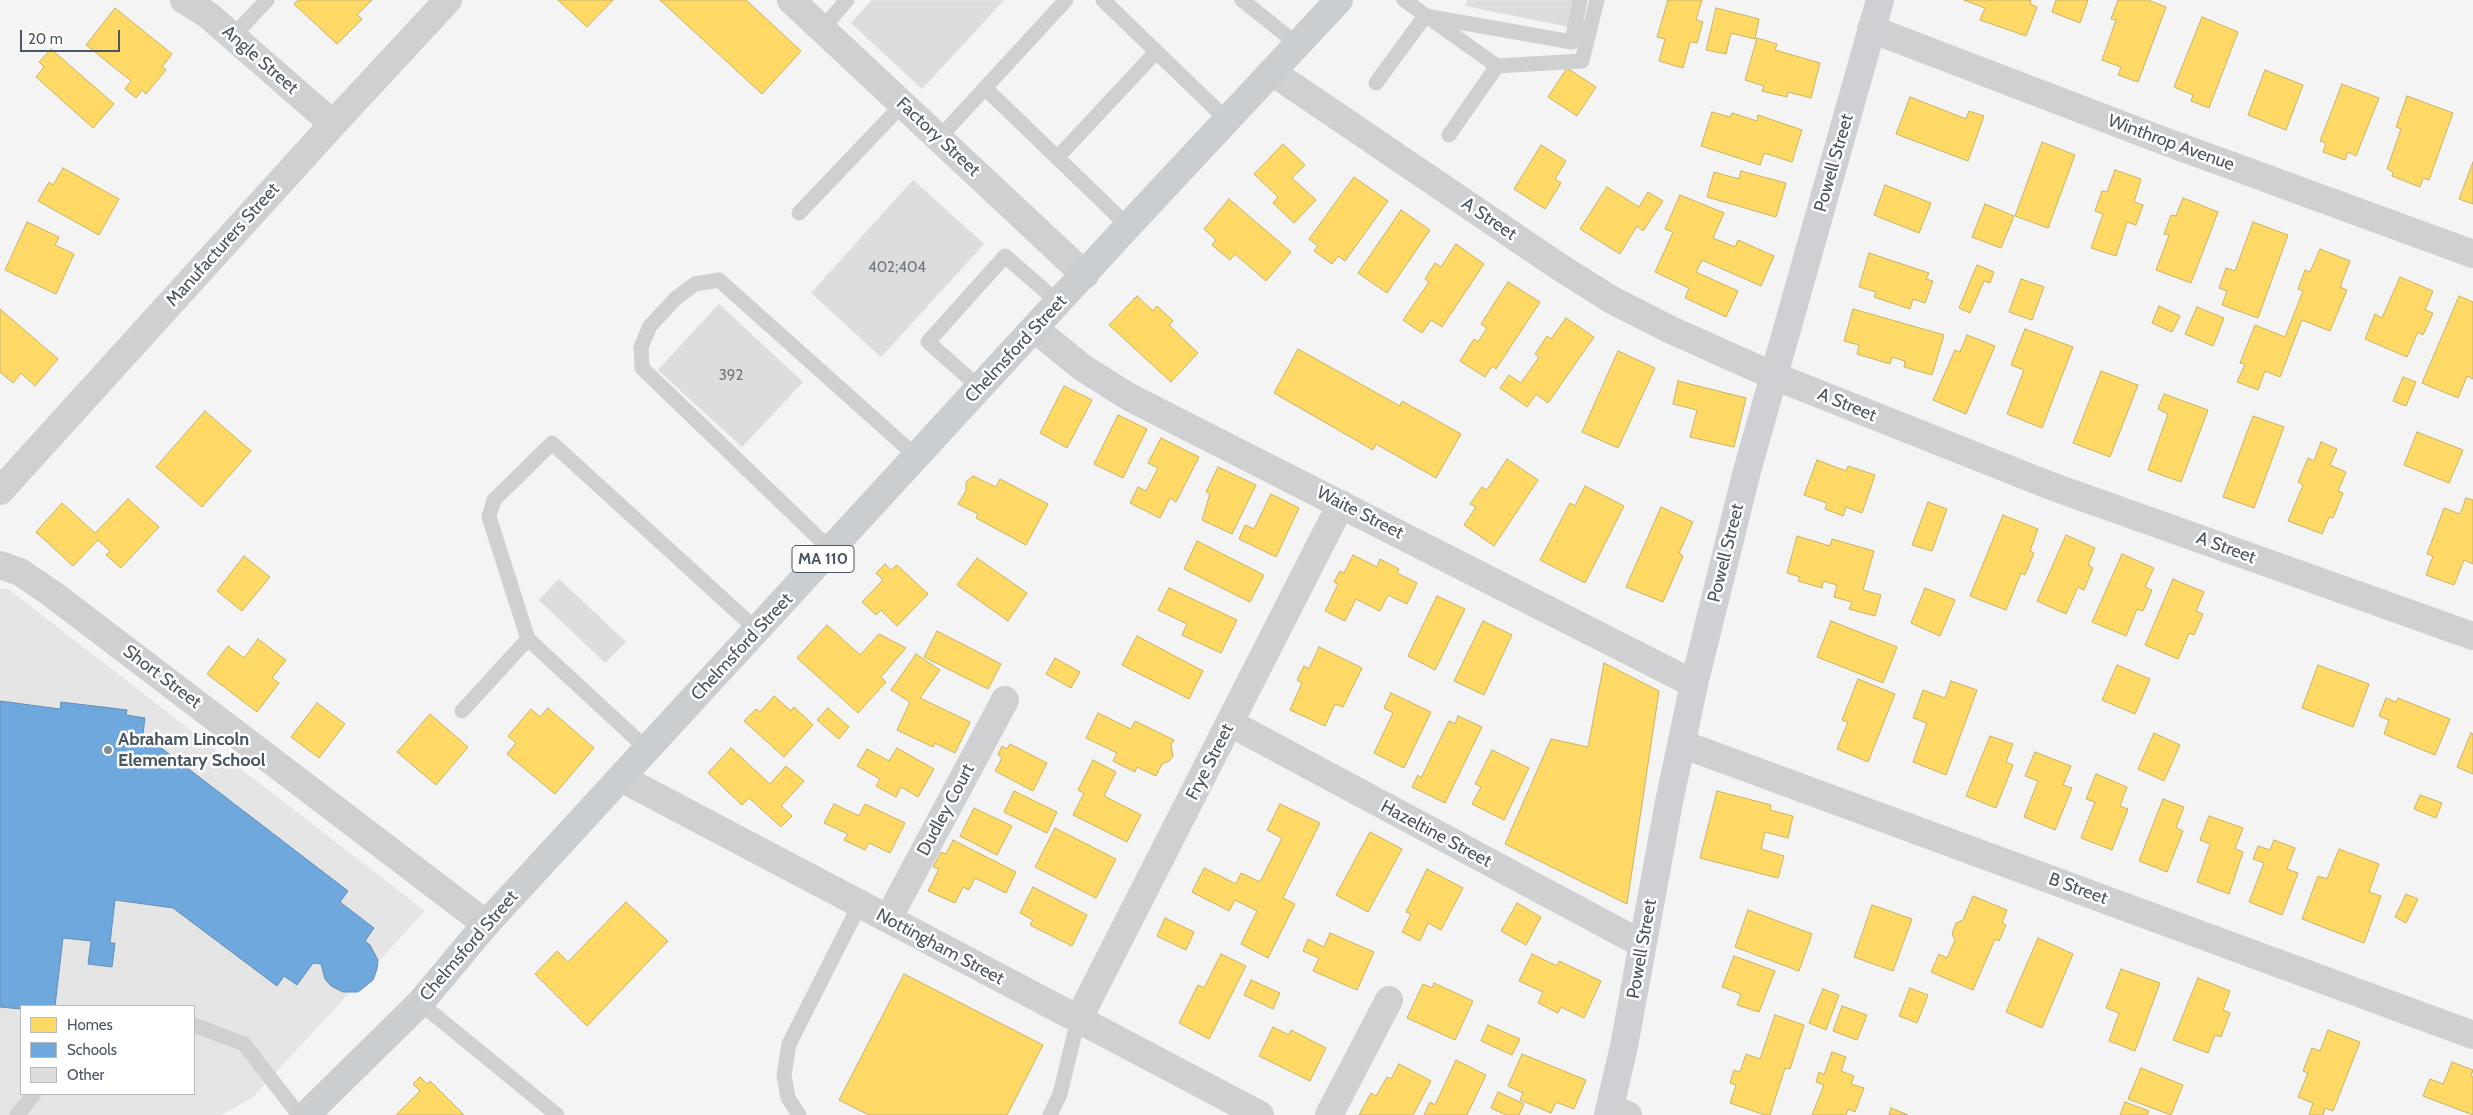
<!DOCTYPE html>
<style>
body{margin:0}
#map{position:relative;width:2473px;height:1115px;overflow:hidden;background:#f4f4f4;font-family:Cabin,sans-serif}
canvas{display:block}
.legend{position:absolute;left:20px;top:1005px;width:175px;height:90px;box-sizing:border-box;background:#fff;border:1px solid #b7bbc0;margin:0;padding:6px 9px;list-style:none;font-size:15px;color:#4a5661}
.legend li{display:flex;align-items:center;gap:10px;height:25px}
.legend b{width:25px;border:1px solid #b7bbc0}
.scale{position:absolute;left:20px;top:30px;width:100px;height:22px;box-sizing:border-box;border:2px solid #4a5661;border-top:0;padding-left:6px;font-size:15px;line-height:18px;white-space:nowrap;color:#4a5661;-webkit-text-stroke:4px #fff;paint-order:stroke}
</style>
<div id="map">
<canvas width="2473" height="1115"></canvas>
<ul class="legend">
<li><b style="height:14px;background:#ffd966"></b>Homes</li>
<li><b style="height:14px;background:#6fa8dc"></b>Schools</li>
<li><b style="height:14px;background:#ddddde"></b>Other</li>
</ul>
<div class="scale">20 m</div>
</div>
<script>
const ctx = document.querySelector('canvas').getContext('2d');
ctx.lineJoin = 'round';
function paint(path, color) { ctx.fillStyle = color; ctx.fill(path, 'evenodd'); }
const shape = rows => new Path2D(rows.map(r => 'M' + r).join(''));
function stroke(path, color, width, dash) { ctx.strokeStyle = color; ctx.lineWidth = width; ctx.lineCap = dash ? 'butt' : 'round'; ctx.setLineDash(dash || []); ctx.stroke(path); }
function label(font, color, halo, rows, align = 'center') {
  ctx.font = font + ' Cabin,sans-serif'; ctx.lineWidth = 5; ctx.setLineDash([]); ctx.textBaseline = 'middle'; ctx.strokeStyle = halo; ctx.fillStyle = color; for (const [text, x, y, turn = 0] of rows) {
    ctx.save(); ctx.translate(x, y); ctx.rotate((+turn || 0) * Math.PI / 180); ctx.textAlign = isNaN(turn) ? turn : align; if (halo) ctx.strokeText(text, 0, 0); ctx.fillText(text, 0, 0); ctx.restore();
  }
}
paint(shape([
 [0,589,8,589,425,911,252,1098,221,1115,0,1115],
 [21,1006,194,1006,194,1094,21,1094]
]), '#e6e5e6');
const homes = shape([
 [298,0,372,0,357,15,362,19,337,44,294,4,298,0],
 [558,0,613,0,587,27,558,0],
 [660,0,746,0,801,51,762,94,660,0],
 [1668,0,1702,0,1696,20,1703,22,1697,43,1690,42,1683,68,1659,61,1665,39,1657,37,1668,0],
 [1964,0,2031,0,2030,4,2037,7,2026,36,1980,20,1985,8,1964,0],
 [2056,0,2088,0,2080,23,2052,12,2056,0],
 [2118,0,2148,0,2166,7,2138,82,2118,75,2121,67,2102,60,2116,20,2111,19,2118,0],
 [115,8,172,54,162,67,166,70,146,94,142,90,136,98,125,89,131,81,86,45,115,8],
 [1716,8,1759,19,1755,39,1731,33,1726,54,1706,50,1716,8],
 [2202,17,2238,32,2209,108,2191,101,2193,95,2174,87,2202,17],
 [1757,38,1777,44,1775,50,1820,63,1811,98,1788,92,1787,97,1762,91,1764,86,1745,80,1757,38],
 [51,49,114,104,93,128,36,77,44,67,39,62,51,49],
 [1567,68,1596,87,1577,116,1548,97,1567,68],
 [2265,70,2303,85,2286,130,2248,115,2265,70],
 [2342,84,2379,98,2356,156,2348,152,2345,160,2323,152,2326,143,2320,141,2342,84],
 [2407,96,2453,113,2429,180,2423,178,2420,187,2392,176,2393,172,2387,169,2401,129,2396,127,2407,96],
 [1910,97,1966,119,1969,111,1984,116,1968,161,1896,134,1910,97],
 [1712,112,1730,117,1732,113,1757,121,1758,115,1802,130,1792,162,1764,153,1760,165,1701,146,1712,112],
 [2042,142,2075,155,2048,228,2015,216,2042,142],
 [1283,144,1305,165,1292,178,1316,200,1294,223,1273,203,1278,197,1254,174,1283,144],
 [1541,145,1566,161,1555,179,1561,183,1545,209,1514,189,1541,145],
 [2473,162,2473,204,2459,199,2473,162],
 [63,168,119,199,99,235,38,201,49,182,53,185,63,168],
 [2115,170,2141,179,2134,202,2143,205,2136,225,2127,222,2116,256,2091,248,2103,214,2095,211,2102,191,2107,192,2115,170],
 [1741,171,1786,183,1776,217,1707,197,1714,172,1739,179,1741,171],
 [1354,177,1388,201,1345,261,1338,256,1332,264,1314,251,1318,246,1309,239,1354,177],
 [1885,185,1931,203,1919,233,1874,215,1885,185],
 [1607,187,1639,207,1648,192,1663,201,1643,231,1637,226,1620,254,1580,229,1607,187],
 [1680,195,1724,213,1713,238,1735,247,1738,240,1774,256,1761,286,1702,260,1696,272,1738,291,1726,317,1685,298,1689,288,1655,272,1673,232,1665,229,1680,195],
 [2183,198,2218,212,2191,283,2156,270,2169,235,2164,234,2171,215,2176,216,2183,198],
 [1229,199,1291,252,1266,281,1235,254,1230,260,1212,245,1216,240,1204,229,1229,199],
 [1985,204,2014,216,2001,248,1972,237,1985,204],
 [1401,210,1430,230,1387,293,1358,273,1401,210],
 [27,222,59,237,55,245,74,254,56,294,5,270,27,222],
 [2253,222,2288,235,2258,318,2222,305,2227,291,2219,288,2226,268,2235,271,2253,222],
 [1456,244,1484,264,1442,327,1431,320,1422,333,1403,320,1429,282,1425,279,1435,263,1441,267,1456,244],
 [2320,249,2350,261,2340,287,2347,290,2330,331,2302,320,2280,377,2265,371,2258,390,2237,382,2245,364,2240,363,2255,325,2285,337,2303,291,2298,289,2305,270,2310,272,2320,249],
 [1869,253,1929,273,1926,279,1933,281,1925,303,1913,299,1910,309,1874,297,1876,292,1859,287,1869,253],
 [1977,265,1994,272,1990,283,1984,281,1970,313,1959,308,1977,265],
 [2400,277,2433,291,2425,310,2433,313,2423,335,2418,332,2407,357,2365,339,2375,314,2382,318,2400,277],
 [2021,279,2044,287,2032,320,2009,312,2021,279],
 [1508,282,1540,302,1496,369,1492,366,1485,377,1460,361,1474,339,1478,342,1487,328,1481,324,1508,282],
 [1137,296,1153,311,1157,306,1173,321,1169,325,1198,353,1171,382,1109,325,1137,296],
 [2459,296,2473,302,2473,379,2467,376,2458,398,2422,383,2459,296],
 [2159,306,2180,316,2172,332,2152,323,2159,306],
 [2197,307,2224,318,2213,346,2185,334,2197,307],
 [0,309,58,359,35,386,21,373,13,383,0,372,0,309],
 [1853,309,1944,335,1932,375,1904,367,1905,361,1892,357,1890,364,1857,354,1859,345,1844,341,1853,309],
 [1566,318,1594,337,1548,403,1536,394,1527,407,1500,388,1509,375,1521,383,1539,357,1535,354,1547,336,1551,339,1566,318],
 [2025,329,2073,347,2042,428,2007,414,2024,370,2011,365,2025,329],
 [1967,335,1995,346,1966,414,1933,400,1955,350,1960,352,1967,335],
 [1298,349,1400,406,1402,401,1461,434,1436,478,1376,444,1373,450,1274,393,1298,349],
 [1618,351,1655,368,1618,448,1582,432,1618,351],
 [2101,371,2138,385,2110,457,2073,443,2101,371],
 [2403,377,2416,382,2406,406,2393,401,2403,377],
 [1678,381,1746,398,1734,447,1690,437,1697,410,1673,404,1678,381],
 [1064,386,1092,400,1067,448,1040,433,1064,386],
 [2164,394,2208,410,2181,482,2148,470,2168,414,2158,409,2164,394],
 [205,411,251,451,202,507,156,467,205,411],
 [1118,415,1147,429,1123,478,1094,464,1118,415],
 [2253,416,2284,427,2254,508,2223,497,2253,416],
 [2417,432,2463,450,2449,483,2404,465,2417,432],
 [1161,438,1199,457,1176,502,1170,498,1160,518,1130,503,1138,487,1146,491,1158,468,1148,463,1161,438],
 [2321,442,2337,449,2330,465,2346,472,2338,491,2343,493,2333,518,2329,517,2322,534,2288,521,2303,485,2298,482,2308,458,2314,461,2321,442],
 [1507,459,1538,480,1494,546,1464,525,1476,507,1470,504,1482,487,1487,490,1507,459],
 [1817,460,1846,471,1848,466,1875,475,1862,513,1846,507,1843,516,1825,509,1827,503,1804,495,1817,460],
 [1218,467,1256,485,1232,534,1202,520,1210,494,1206,492,1218,467],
 [973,476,996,487,1000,479,1048,504,1026,545,976,518,978,514,958,504,966,491,966,482,973,476],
 [1585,486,1624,506,1585,583,1540,560,1570,503,1575,506,1585,486],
 [1271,494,1299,508,1276,557,1239,539,1245,525,1254,529,1271,494],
 [2466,498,2473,500,2473,564,2464,560,2454,585,2426,575,2433,556,2427,554,2444,508,2460,514,2466,498],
 [128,499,159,527,121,568,106,555,110,551,98,540,73,566,36,532,62,503,95,533,128,499],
 [1928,502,1947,509,1932,551,1912,545,1928,502],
 [1661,507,1693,522,1679,553,1683,556,1663,602,1626,587,1661,507],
 [2003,515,2038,529,2030,551,2034,553,2025,575,2021,573,2006,610,1970,596,2003,515],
 [2066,535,2095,548,2088,565,2093,568,2084,590,2078,587,2066,614,2037,601,2066,535],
 [1797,536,1830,546,1832,539,1874,551,1863,590,1881,595,1875,616,1849,609,1852,602,1834,597,1837,585,1823,581,1822,588,1798,581,1800,577,1787,573,1797,536],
 [1197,541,1264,575,1250,602,1184,569,1197,541],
 [2122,554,2154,568,2145,587,2152,590,2143,611,2137,609,2126,636,2092,622,2122,554],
 [1353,555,1377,567,1380,559,1399,569,1397,573,1417,583,1407,604,1388,595,1380,611,1356,599,1345,621,1325,611,1338,584,1334,582,1340,571,1344,573,1353,555],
 [244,556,270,577,242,611,217,591,244,556],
 [977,558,1027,593,1008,621,957,585,977,558],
 [885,564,891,570,897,565,928,594,897,626,881,610,876,615,862,602,883,580,876,573,885,564],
 [2173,579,2204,592,2196,611,2203,614,2194,635,2189,633,2178,659,2145,645,2173,579],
 [1169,588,1237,620,1221,653,1182,635,1187,624,1158,610,1169,588],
 [1925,588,1955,600,1940,636,1911,623,1925,588],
 [1437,596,1465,609,1435,670,1408,656,1437,596],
 [1483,621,1512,635,1484,695,1454,681,1483,621],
 [1831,621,1897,647,1883,683,1817,657,1831,621],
 [827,625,860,655,879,634,906,648,881,677,886,682,858,713,797,658,827,625],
 [937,631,1001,664,988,689,924,657,937,631],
 [1137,636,1203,671,1189,699,1122,665,1137,636],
 [258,639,286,660,272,678,279,683,257,712,207,674,228,646,244,658,258,639],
 [1319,647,1362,668,1343,707,1335,704,1325,726,1290,710,1302,683,1297,680,1304,666,1309,669,1319,647],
 [916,654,940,670,920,698,970,722,955,753,935,743,933,747,897,730,910,702,891,690,916,654],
 [1055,658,1080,672,1071,688,1046,674,1055,658],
 [1604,663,1659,691,1627,904,1505,844,1551,739,1588,747,1604,663],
 [2117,665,2150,679,2135,714,2102,700,2117,665],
 [2318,665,2369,684,2353,727,2302,708,2318,665],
 [1858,679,1895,694,1868,762,1837,749,1848,722,1842,720,1858,679],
 [1951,681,1977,690,1946,775,1913,762,1927,723,1913,718,1923,690,1945,698,1951,681],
 [1391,693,1431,712,1404,768,1374,753,1393,713,1384,708,1391,693],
 [774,696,791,711,794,707,813,725,784,757,744,721,756,709,760,712,774,696],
 [2386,698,2396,702,2398,698,2450,719,2435,755,2384,734,2389,720,2379,716,2386,698],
 [317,703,345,724,319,758,291,737,317,703],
 [548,708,594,748,555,794,507,754,516,743,508,736,531,709,540,717,548,708],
 [828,708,849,727,839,739,817,720,828,708],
 [1098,713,1131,729,1135,721,1174,740,1171,745,1173,756,1169,761,1162,764,1156,776,1137,767,1135,772,1113,761,1117,753,1086,738,1098,713],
 [430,714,468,747,436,785,397,752,430,714],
 [1458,716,1482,727,1445,803,1412,787,1418,775,1421,778,1449,721,1455,724,1458,716],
 [2154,733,2180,745,2164,781,2138,769,2154,733],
 [2471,733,2473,734,2473,774,2457,767,2471,733],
 [1990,736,2013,744,2006,762,2013,765,1996,808,1966,796,1990,736],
 [1010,744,1047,763,1033,791,995,771,1002,758,998,755,1002,746,1007,749,1010,744],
 [731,748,770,784,786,766,804,781,781,806,792,816,781,827,749,798,742,805,708,773,731,748],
 [897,748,934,769,918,797,901,787,896,797,876,786,880,779,857,766,867,749,889,761,897,748],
 [1492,750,1529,768,1504,820,1472,804,1481,787,1475,784,1492,750],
 [2035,752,2071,766,2063,785,2072,788,2055,830,2024,817,2038,781,2025,776,2035,752],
 [1093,760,1116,772,1104,796,1141,815,1127,842,1073,815,1084,793,1078,790,1093,760],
 [2096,774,2127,787,2120,806,2128,809,2112,850,2081,838,2095,802,2086,799,2096,774],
 [1014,791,1057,812,1047,833,1004,812,1014,791],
 [1717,791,1771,805,1770,810,1793,816,1788,838,1765,832,1761,849,1784,856,1778,878,1700,858,1717,791],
 [2420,795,2442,803,2436,818,2414,809,2420,795],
 [2163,799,2184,807,2176,828,2183,831,2167,872,2139,861,2163,799],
 [834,804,859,816,865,804,905,823,890,853,869,843,865,850,844,840,848,834,824,823,834,804],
 [1280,804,1320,823,1283,898,1295,904,1268,958,1241,944,1257,911,1235,900,1229,911,1192,892,1204,868,1236,884,1241,873,1260,882,1282,838,1267,830,1280,804],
 [974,808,1012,826,997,855,960,836,974,808],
 [2209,816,2243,828,2235,849,2243,852,2229,894,2197,882,2210,844,2200,840,2209,816],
 [1055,828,1116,859,1096,898,1035,867,1055,828],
 [1370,832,1402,849,1368,912,1336,895,1370,832],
 [953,840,1016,872,1006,893,975,878,969,890,963,887,955,903,928,891,939,869,933,867,941,852,946,854,953,840],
 [2274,840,2295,848,2287,869,2298,873,2282,915,2249,902,2264,863,2253,859,2258,846,2270,850,2274,840],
 [2339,849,2379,864,2369,892,2381,896,2364,943,2302,919,2318,876,2327,879,2339,849],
 [1427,869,1463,888,1441,930,1428,923,1420,941,1402,932,1411,914,1406,912,1427,869],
 [1033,887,1087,915,1072,946,1030,925,1033,920,1020,913,1033,887],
 [2406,894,2418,899,2406,923,2395,917,2406,894],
 [1973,896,2007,910,2002,923,2006,925,1999,941,1995,939,1973,990,1931,972,1939,954,1947,958,1955,940,1952,934,1956,923,1963,920,1973,896],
 [626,902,668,941,587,1026,535,974,557,951,568,962,626,902],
 [1517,903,1541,917,1526,945,1501,931,1517,903],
 [1872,905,1912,919,1893,971,1854,957,1872,905],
 [1748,910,1812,934,1799,971,1735,947,1748,910],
 [1165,918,1194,932,1186,950,1157,936,1165,918],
 [1330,933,1374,952,1357,990,1313,971,1319,958,1303,951,1308,939,1324,947,1330,933],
 [2038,938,2073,954,2042,1028,2006,1012,2038,938],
 [1221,954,1246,966,1209,1039,1179,1023,1198,985,1204,988,1221,954],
 [1532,954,1557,966,1559,961,1601,981,1584,1018,1561,1007,1558,1013,1538,1003,1543,992,1519,981,1532,954],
 [1734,956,1775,971,1759,1012,1737,1005,1741,994,1722,987,1734,956],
 [2121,969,2160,983,2135,1051,2109,1041,2119,1013,2106,1008,2121,969],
 [904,974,1043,1045,1007,1115,869,1115,839,1100,904,974],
 [2198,978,2230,991,2223,1010,2230,1013,2221,1037,2215,1035,2208,1053,2173,1040,2198,978],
 [1251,980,1280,993,1273,1009,1244,995,1251,980],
 [1434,983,1473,1001,1455,1040,1407,1018,1423,984,1432,988,1434,983],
 [1910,988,1928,995,1917,1023,1899,1016,1910,988],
 [1823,989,1839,995,1826,1030,1809,1023,1823,989],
 [1842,1006,1867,1015,1857,1040,1833,1031,1842,1006],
 [1775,1015,1804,1025,1790,1069,1785,1068,1770,1115,1765,1115,1730,1103,1736,1085,1730,1083,1734,1070,1740,1072,1746,1054,1760,1059,1775,1015],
 [1488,1025,1520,1039,1512,1055,1481,1041,1488,1025],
 [1273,1027,1289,1035,1291,1030,1326,1048,1310,1081,1259,1056,1273,1027],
 [2328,1030,2360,1042,2333,1111,2325,1108,2323,1115,2309,1115,2313,1103,2298,1097,2308,1073,2303,1071,2312,1048,2320,1051,2328,1030],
 [1832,1052,1846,1057,1841,1071,1854,1076,1851,1084,1864,1088,1855,1112,1848,1109,1846,1115,1812,1115,1824,1085,1816,1082,1819,1072,1824,1075,1832,1052],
 [1522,1054,1586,1080,1574,1109,1556,1102,1551,1113,1520,1100,1523,1093,1508,1086,1522,1054],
 [1456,1060,1486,1075,1467,1115,1424,1115,1430,1102,1435,1105,1456,1060],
 [2452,1062,2473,1070,2471,1076,2473,1077,2473,1115,2423,1096,2430,1079,2443,1084,2452,1062],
 [1399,1064,1431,1081,1413,1115,1359,1115,1371,1093,1376,1096,1387,1077,1391,1079,1399,1064],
 [2141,1068,2183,1085,2171,1115,2128,1099,2141,1068],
 [420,1077,427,1084,430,1081,464,1115,396,1115,420,1091,413,1084,420,1077],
 [1498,1092,1524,1104,1519,1115,1506,1115,1491,1108,1498,1092],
 [2125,1102,2149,1111,2147,1115,2120,1115,2125,1102],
 [1891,1108,1908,1115,1889,1115,1891,1108]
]);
paint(homes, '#ffd966');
stroke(homes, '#c9b264', 1);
const schools = shape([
 [0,701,60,709,61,702,127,710,126,715,145,718,143,734,348,891,340,902,374,928,365,941,370,945,378,960,377,969,373,980,358,992,343,992,331,986,325,979,321,964,313,963,297,985,284,976,277,986,173,908,115,900,110,943,115,943,112,967,88,964,91,941,63,938,55,1006,21,1006,21,1009,0,1007,0,701]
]);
paint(schools, '#6fa8dc');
stroke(schools, '#648fb7', 1);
const building = shape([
 [872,0,1004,0,922,89,851,23,872,0],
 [1467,0,1575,0,1569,27,1466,6,1467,0],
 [913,180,984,244,881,357,811,293,913,180],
 [719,304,803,382,742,447,658,370,719,304],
 [559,579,626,642,605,663,539,600,559,579]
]);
paint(building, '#ddddde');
stroke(building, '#e5e6e7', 1);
stroke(shape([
 [1103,0,1227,120],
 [1242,0,1297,44],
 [1404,0,1497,66,1582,61,1597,0],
 [822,29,847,0],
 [233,36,267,0],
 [1376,83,1425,16,1572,42,1580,0],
 [985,88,1128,226],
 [1449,135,1497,66],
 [939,138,1066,0],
 [1057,158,1156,52],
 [799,213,903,104],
 [980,388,928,342,1005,256,1059,303],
 [831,550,642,368,641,347,650,326,676,298,695,284,719,280,917,457],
 [462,711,528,639],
 [648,750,528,639,489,517,494,500,552,443,757,630],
 [420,1003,557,1115],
 [194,1025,244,1044,299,1115],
 [17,1115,34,1094],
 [799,1115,788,1098,784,1075,789,1044,860,904],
 [1050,1115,1060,1094,1078,1020]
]), '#ced0d2', 15);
stroke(shape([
 [184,0,208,15,333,124],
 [791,0,1085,275],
 [1871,29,2164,141,2473,254],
 [1272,72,1558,266,1612,300,1671,330,1774,376,2051,486,2473,636],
 [1035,329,1083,368,1129,397,1694,684],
 [0,491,333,124,448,0],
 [0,565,20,572,51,593,486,924],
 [1230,723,1642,944],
 [1682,744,2473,1035],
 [621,778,1260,1115],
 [888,919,1005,700],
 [1078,1020,1341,504],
 [1610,1108,1628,1115],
 [1329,1115,1389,1000]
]), '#ced0d2', 28);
stroke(shape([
 [1608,1115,1624,1046,1669,802,1694,684,1747,471,1880,0]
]), '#ced0d4', 28);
stroke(shape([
 [306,1115,420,1003,486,924,1128,226,1339,0]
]), '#caced1', 28);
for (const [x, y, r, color] of [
 [108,750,5,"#868d94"]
]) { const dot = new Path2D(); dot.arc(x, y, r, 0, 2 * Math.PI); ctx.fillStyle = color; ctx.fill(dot); stroke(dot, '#fff', 2); }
label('15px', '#707881', null, [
 ["402;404",897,268],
 ["392",731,376]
]);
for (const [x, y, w] of [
 [823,559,62]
]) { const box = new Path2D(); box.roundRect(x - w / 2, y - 13.5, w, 27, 4); ctx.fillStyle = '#fff'; ctx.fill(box); stroke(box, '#4a5661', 1); }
label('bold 16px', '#4a5661', null, [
 ["MA 110",823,559]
]);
label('18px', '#4a5661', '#fff', [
 ["Angle Street",260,60,41],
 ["Factory Street",938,137,43],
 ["Winthrop Avenue",2171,143,20],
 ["Powell Street",1834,163,-74],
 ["A Street",1489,219,34],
 ["Manufacturers Street",223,245,-48],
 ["Chelmsford Street",1016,349,-47],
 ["A Street",1847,405,22],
 ["Waite Street",1360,513,27],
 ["A Street",2226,548,20],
 ["Powell Street",1726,553,-76],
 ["Chelmsford Street",742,647,-47],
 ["Short Street",162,677,37],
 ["Frye Street",1210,762,-63],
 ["Dudley Court",946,810,-62],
 ["Hazeltine Street",1436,834,28],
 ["B Street",2078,889,20],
 ["Chelmsford Street",469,946,-49],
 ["Nottingham Street",940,947,28],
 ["Powell Street",1642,949,-80]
]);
label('bold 18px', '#4a5661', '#fff', [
 ["Abraham Lincoln",118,740],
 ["Elementary School",118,761]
], 'left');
</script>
